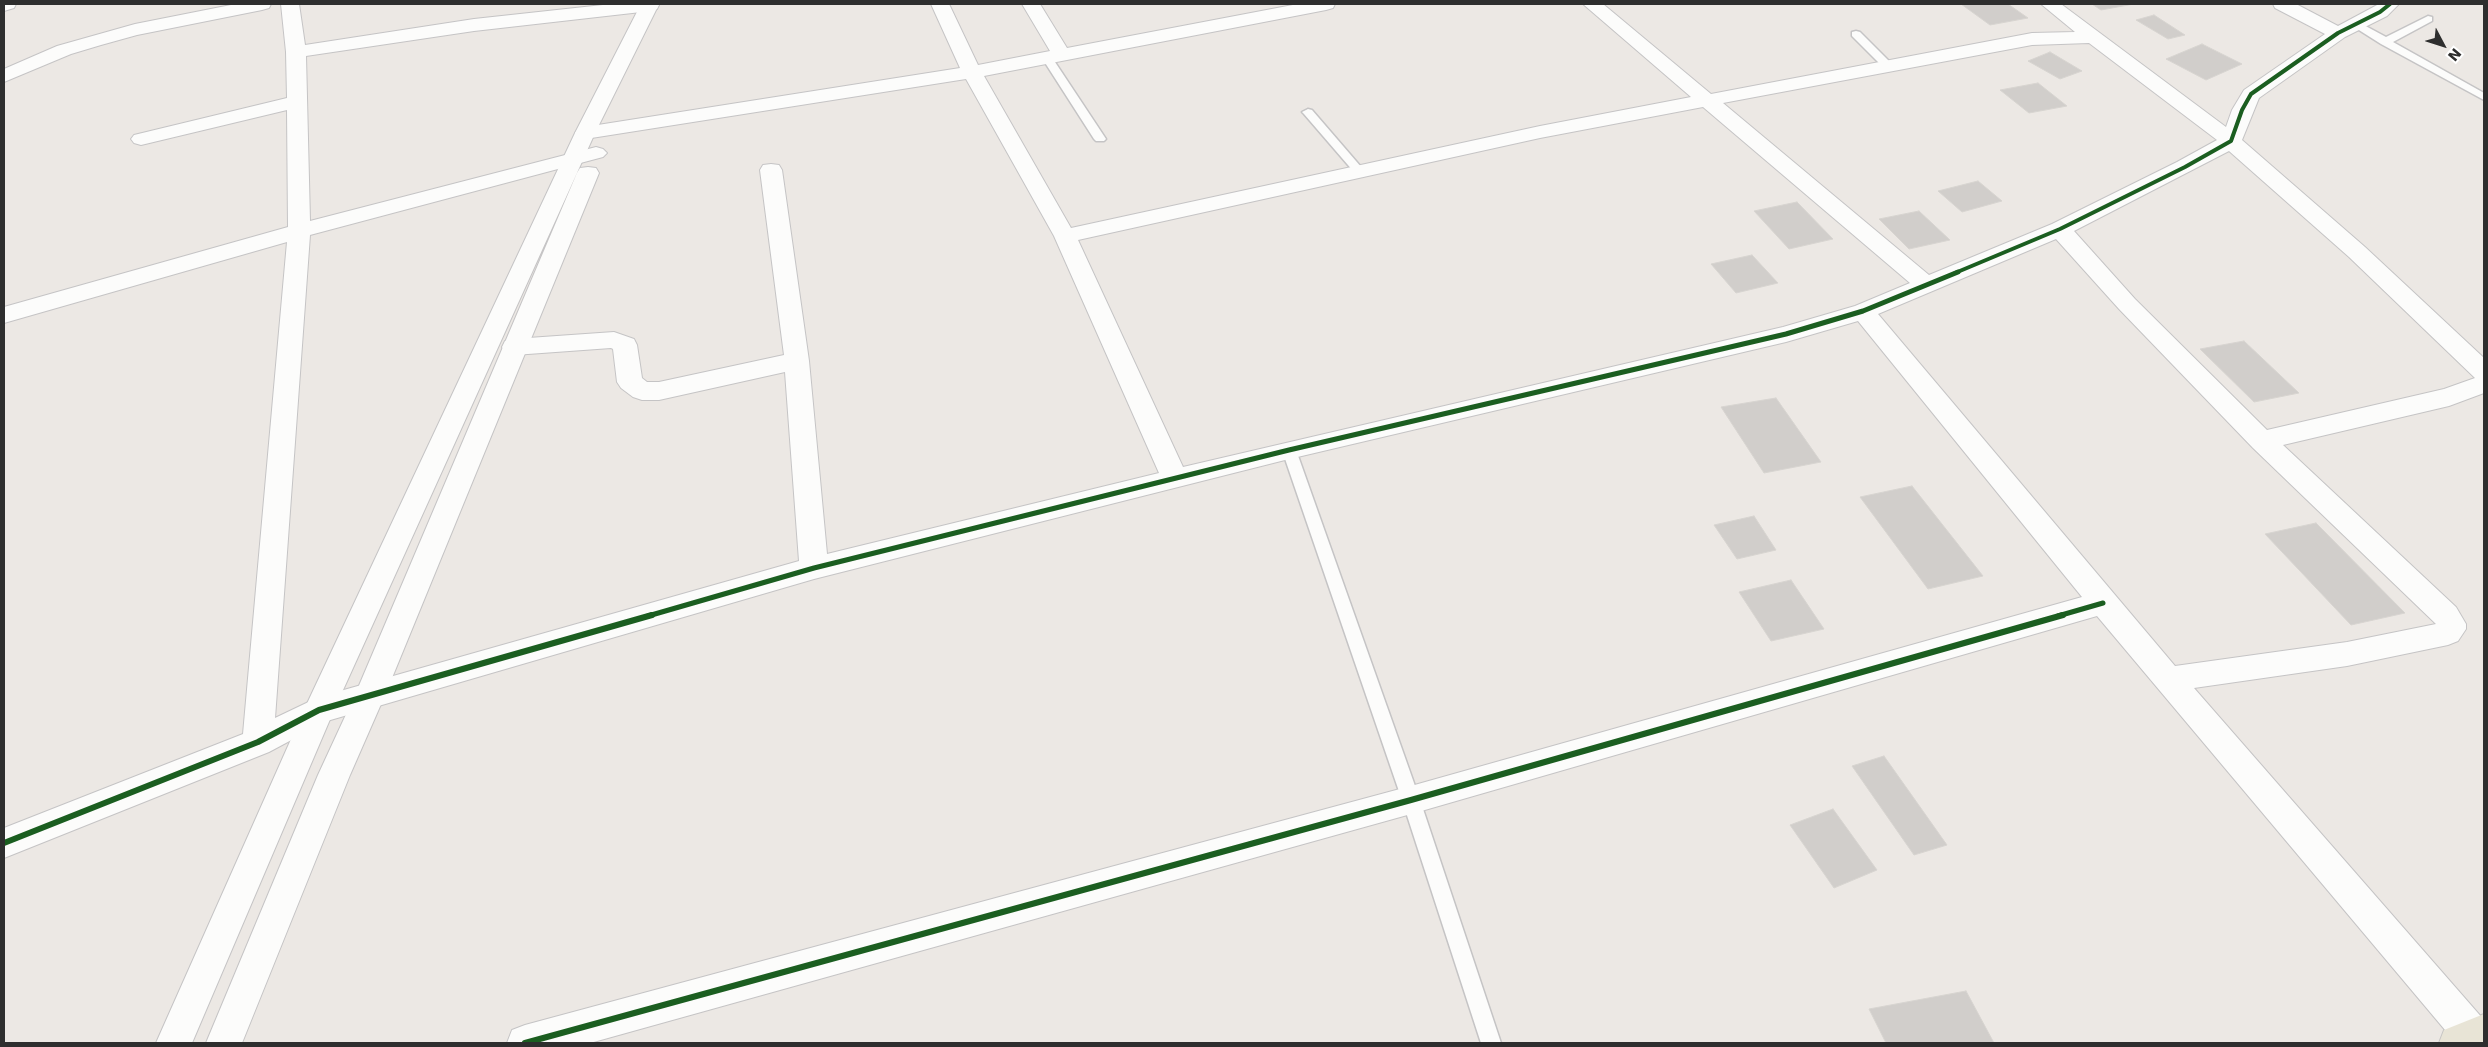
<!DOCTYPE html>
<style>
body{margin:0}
#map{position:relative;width:2488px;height:1047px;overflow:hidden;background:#ece8e4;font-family:"DejaVu Sans",sans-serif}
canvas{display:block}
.frame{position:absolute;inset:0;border:5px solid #2e2e2e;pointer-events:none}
.north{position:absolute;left:2418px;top:20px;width:50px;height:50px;-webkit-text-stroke:4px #fff;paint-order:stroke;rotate:130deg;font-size:14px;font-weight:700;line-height:20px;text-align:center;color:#2e2e2e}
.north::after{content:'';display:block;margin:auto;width:18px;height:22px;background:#2e2e2e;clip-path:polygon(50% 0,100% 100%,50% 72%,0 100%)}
</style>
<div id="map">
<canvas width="2488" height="1047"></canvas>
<div class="frame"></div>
<div class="north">N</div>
</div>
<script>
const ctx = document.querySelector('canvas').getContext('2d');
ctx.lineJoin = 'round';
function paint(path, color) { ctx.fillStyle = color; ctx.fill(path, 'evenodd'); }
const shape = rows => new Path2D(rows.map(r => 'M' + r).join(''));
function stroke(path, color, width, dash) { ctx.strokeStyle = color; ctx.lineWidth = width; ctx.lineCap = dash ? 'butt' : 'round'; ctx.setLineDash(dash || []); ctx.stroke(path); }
const building = shape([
 [1961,4,2008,4,2028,18,1990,25,1961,4],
 [2092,4,2134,4,2101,10,2092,4],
 [2154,15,2185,35,2168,39,2136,20,2154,15],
 [2202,44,2242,64,2206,80,2166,59,2202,44],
 [2050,52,2082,71,2060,79,2028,61,2050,52],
 [2038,83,2067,106,2029,113,2000,90,2038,83],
 [1978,181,2002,201,1962,212,1938,191,1978,181],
 [1797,202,1833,239,1789,249,1754,211,1797,202],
 [1919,211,1950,240,1909,249,1879,219,1919,211],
 [1752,255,1778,283,1736,293,1711,264,1752,255],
 [2244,341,2299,393,2254,402,2200,349,2244,341],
 [1776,398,1821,462,1764,473,1721,407,1776,398],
 [1912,486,1983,576,1928,589,1860,497,1912,486],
 [1754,516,1776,550,1737,559,1714,525,1754,516],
 [2316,523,2405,613,2351,625,2265,534,2316,523],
 [1791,580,1824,629,1771,641,1739,592,1791,580],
 [1884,756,1947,845,1914,855,1852,766,1884,756],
 [1833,809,1877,870,1834,888,1790,825,1833,809],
 [1966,991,1994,1043,1886,1043,1869,1009,1966,991]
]);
paint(building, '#d1cecb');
stroke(building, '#d7d4d0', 1);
const service = shape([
 [2428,16,2432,17,2432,21,2393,42,2484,93,2484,100,2381,44,2351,25,2356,22,2360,23,2386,37,2428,16],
 [1856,31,1860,32,1892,64,1892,68,1884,68,1852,36,1852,32,1856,31],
 [1047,55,1051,56,1106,139,1104,141,1096,141,1094,139,1042,58,1047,55],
 [1308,109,1312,110,1362,168,1362,172,1354,172,1304,114,1302,112,1308,109],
 [1289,445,1296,450,1420,800,1501,1043,1481,1043,1402,800,1282,450,1289,445]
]);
const minor = shape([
 [4,4,16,4,14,8,4,11,4,4],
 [236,4,271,4,269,8,262,10,137,35,101,45,71,54,4,82,4,69,57,46,135,24,236,4],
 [281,4,299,4,305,45,474,19,612,4,659,5,657,9,650,11,474,31,306,56,310,221,596,147,603,149,607,153,603,157,310,235,275,718,319,697,799,561,785,372,659,400,642,400,633,397,621,388,617,382,613,349,611,348,514,355,505,353,502,347,505,341,514,339,614,332,634,339,637,345,642,378,647,382,659,382,784,355,760,170,763,165,771,164,779,165,782,170,809,361,827,554,1159,473,1054,236,966,79,585,139,578,137,575,133,578,129,585,127,960,68,931,4,949,4,978,65,1050,51,1022,4,1040,4,1067,48,1298,4,1335,4,1333,8,1326,10,984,76,1071,228,1540,126,1691,97,1583,4,1603,4,1711,94,2032,33,2075,32,2041,4,2061,4,2226,127,2232,110,2244,90,2325,34,2275,8,2273,4,2296,4,2338,26,2379,4,2399,4,2387,16,2345,37,2259,98,2242,140,2365,247,2484,358,2484,393,2449,406,2283,445,2456,607,2466,624,2466,629,2458,641,2448,645,2347,666,2194,688,2484,1020,2484,1043,2456,1043,2097,616,1411,814,590,1043,507,1043,512,1030,525,1025,1411,786,2082,597,1858,321,1786,342,1289,459,814,579,327,721,269,752,4,858,4,828,243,734,287,242,4,323,4,307,288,227,287,110,141,145,134,143,131,139,134,135,287,98,286,52,281,4],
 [2089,43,2217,140,2177,162,2052,224,1929,275,1723,103,2032,45,2089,43],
 [1703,107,1910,283,1855,306,1783,327,1183,467,1078,240,1540,138,1703,107],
 [2229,151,2349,257,2475,378,2444,389,2267,430,2135,299,2074,231,2229,151],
 [2056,239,2119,309,2253,448,2436,624,2347,642,2175,666,1878,314,2056,239]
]);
const tertiary = shape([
 [641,4,659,4,595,133,334,710,192,1043,156,1043,304,710,575,133,641,4],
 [588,167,596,168,599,173,385,695,350,775,242,1043,206,1043,318,775,355,695,577,173,580,168,588,167]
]);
const primary = shape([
 [2484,1014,2484,1043,2439,1043,2444,1030,2484,1014]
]);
stroke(service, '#c5c4c5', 3);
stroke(minor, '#c5c4c5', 2);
stroke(tertiary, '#c5c4c5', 2);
stroke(primary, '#c6c5c4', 2);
paint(service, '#fcfcfb');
paint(minor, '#fcfcfb');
paint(tertiary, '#fcfcfb');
paint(primary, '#e8e4d6');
stroke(shape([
 [1955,273,2060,229,2185,167,2231,141,2242,110,2251,94,2338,33,2380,12,2390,4]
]), '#1b5e20', 4);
stroke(shape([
 [648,616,814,568,1289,450,1786,334,1863,311,1958,272],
 [2058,616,2103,603]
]), '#1b5e20', 5);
stroke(shape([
 [4,843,258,742,319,710,652,615],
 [525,1043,1411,800,2063,615]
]), '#1b5e20', 6);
</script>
